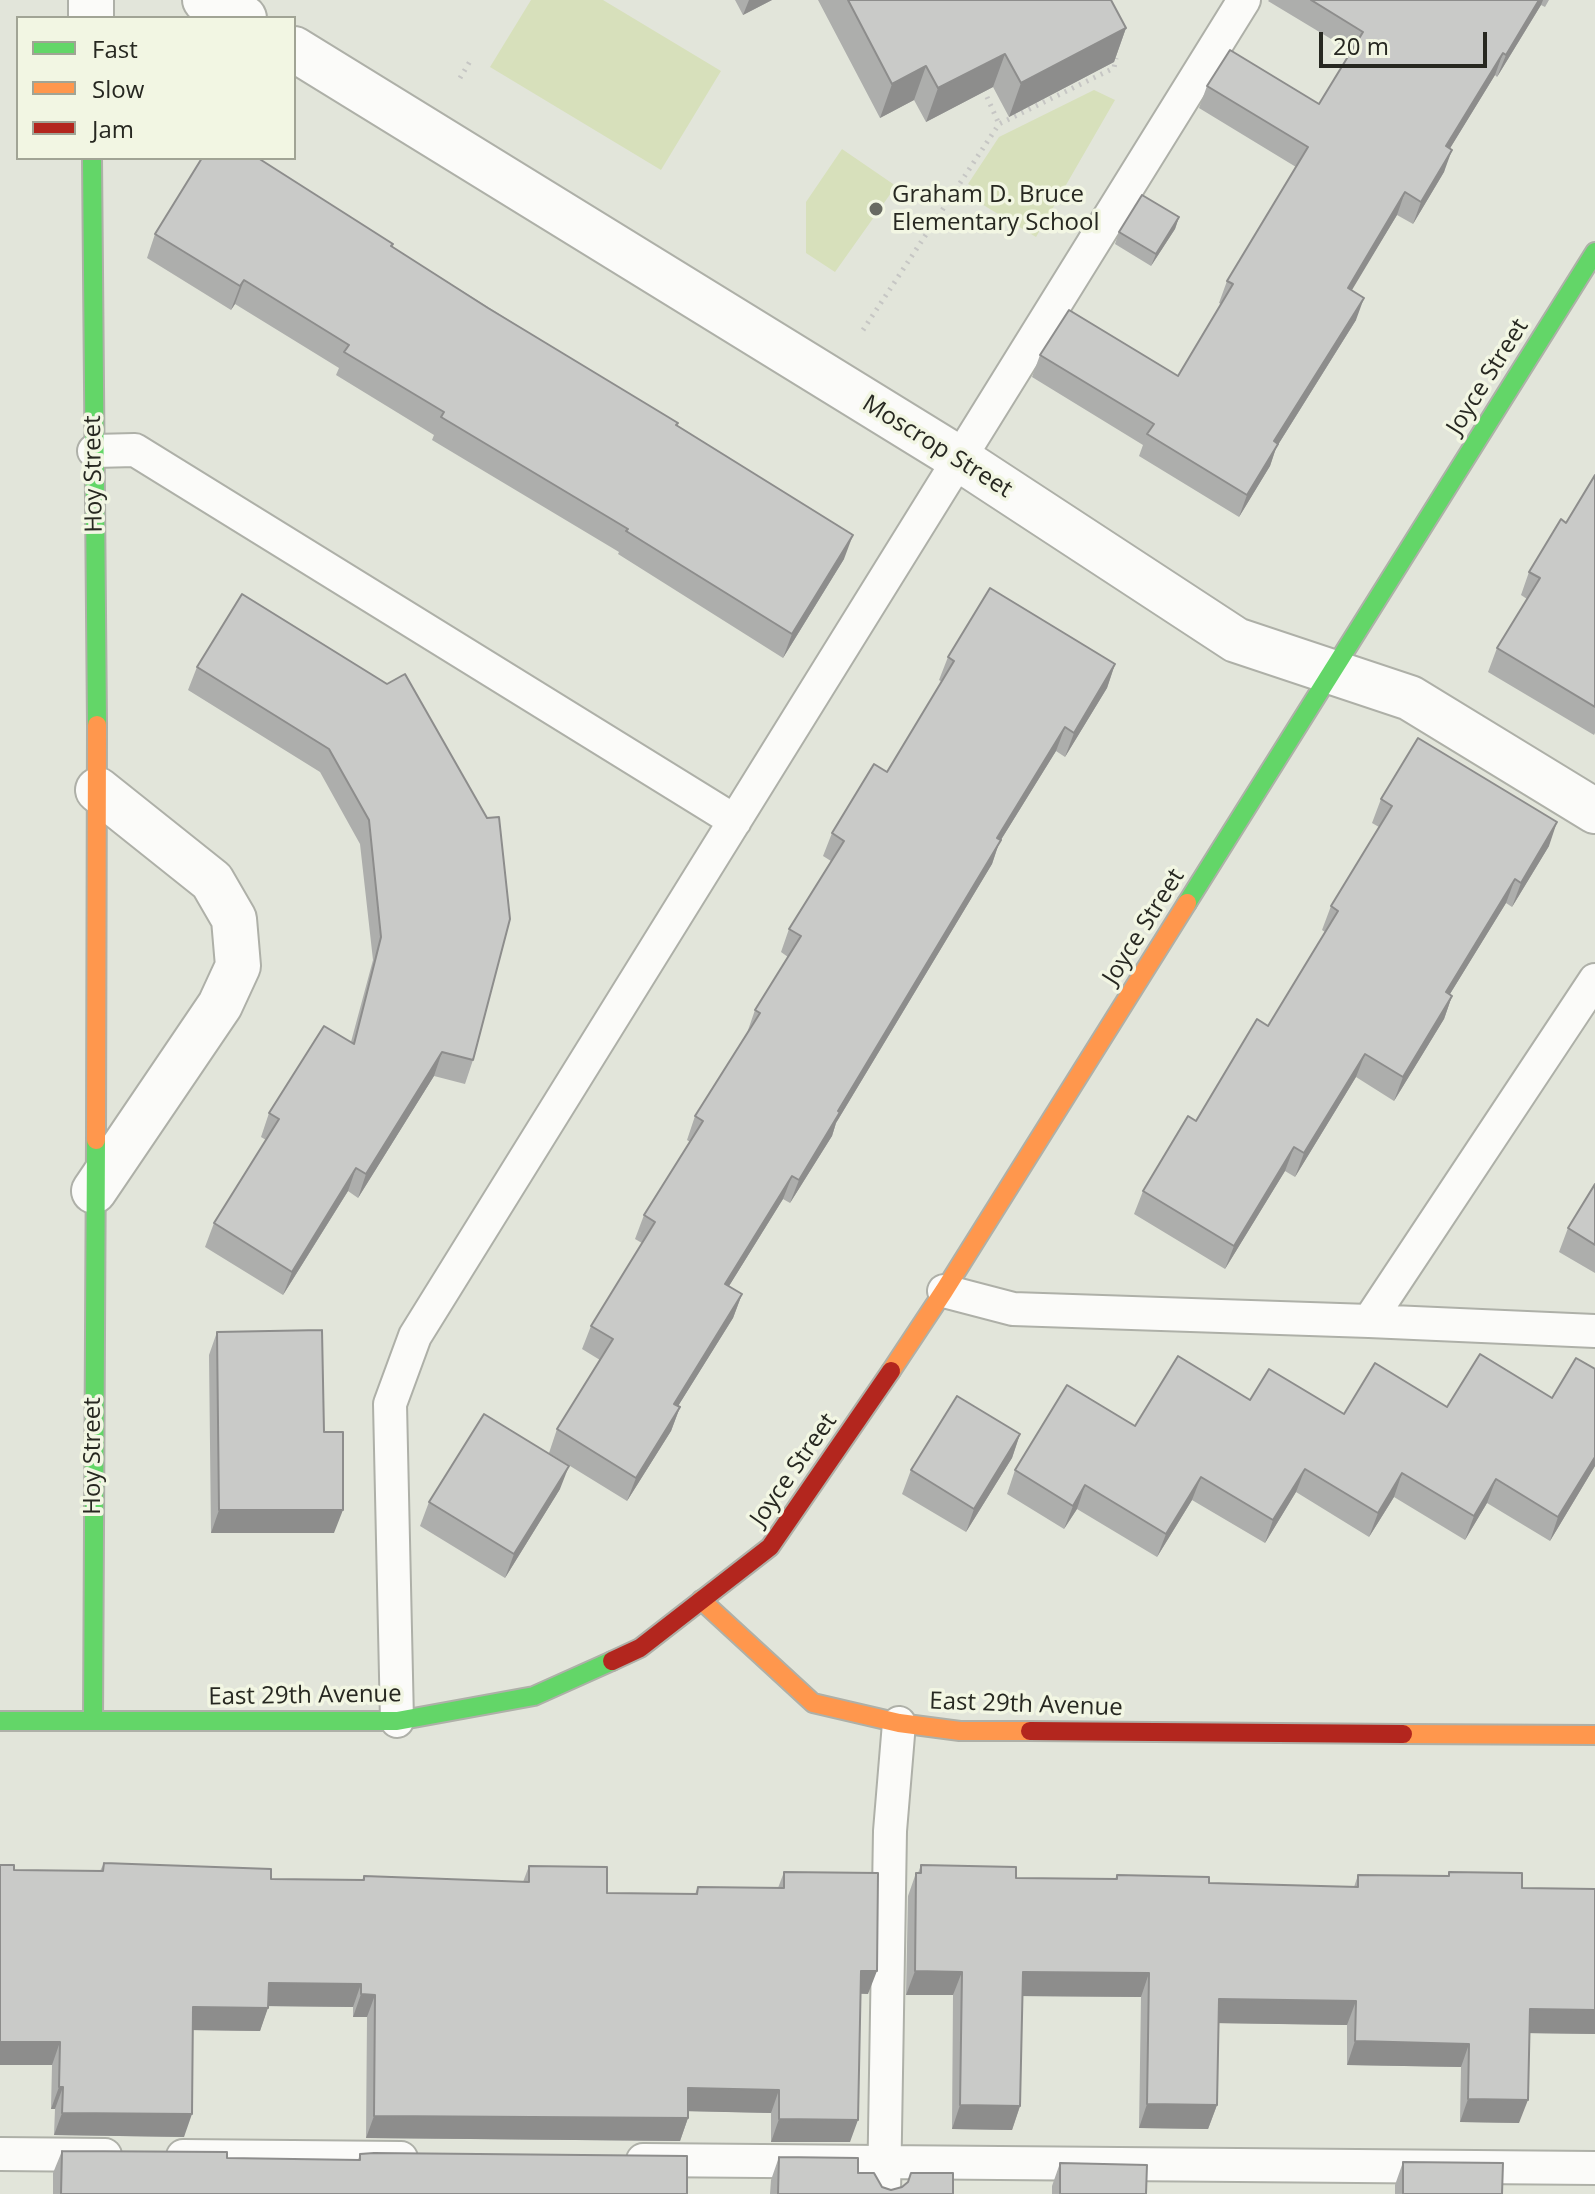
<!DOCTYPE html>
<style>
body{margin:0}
#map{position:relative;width:1595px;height:2194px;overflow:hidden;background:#e2e5da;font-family:"Open Sans",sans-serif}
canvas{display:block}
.legend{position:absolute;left:16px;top:16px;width:280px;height:144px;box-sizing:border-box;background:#f2f6e3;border:2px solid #a1a495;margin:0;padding:10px 14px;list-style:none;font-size:24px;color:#272821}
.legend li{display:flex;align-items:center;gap:16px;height:40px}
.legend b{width:40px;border:2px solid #a1a495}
.scale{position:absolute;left:1319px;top:32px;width:168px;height:36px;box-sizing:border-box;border:4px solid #272821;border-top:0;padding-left:10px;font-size:24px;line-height:28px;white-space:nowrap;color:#272821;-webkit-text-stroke:6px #f2f6e3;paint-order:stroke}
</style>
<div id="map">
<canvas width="1595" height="2194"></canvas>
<ul class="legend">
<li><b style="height:10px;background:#63d668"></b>Fast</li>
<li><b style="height:10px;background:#ff974d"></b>Slow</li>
<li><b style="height:10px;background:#b3261e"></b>Jam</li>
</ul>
<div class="scale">20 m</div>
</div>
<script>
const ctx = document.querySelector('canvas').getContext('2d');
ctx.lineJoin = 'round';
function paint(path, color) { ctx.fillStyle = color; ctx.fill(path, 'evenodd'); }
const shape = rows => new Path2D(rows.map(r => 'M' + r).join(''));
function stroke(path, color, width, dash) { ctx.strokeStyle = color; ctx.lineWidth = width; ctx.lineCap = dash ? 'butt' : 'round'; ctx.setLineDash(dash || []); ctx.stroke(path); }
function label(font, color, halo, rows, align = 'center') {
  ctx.font = font + ' "Open Sans",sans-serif'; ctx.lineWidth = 7; ctx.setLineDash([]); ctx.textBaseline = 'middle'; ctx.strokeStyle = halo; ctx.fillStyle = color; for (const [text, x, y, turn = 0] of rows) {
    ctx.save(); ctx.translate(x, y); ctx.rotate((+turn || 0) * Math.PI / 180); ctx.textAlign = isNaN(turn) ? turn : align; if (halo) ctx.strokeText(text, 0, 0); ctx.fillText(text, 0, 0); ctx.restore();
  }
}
paint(shape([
 [531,0,603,0,721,71,661,170,490,67],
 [1094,90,1115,100,1036,237,980,203,982,192,968,184,999,137],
 [842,149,896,186,835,272,806,253,806,202]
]), '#d7e0bb');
const lane = shape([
 [94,451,135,450,735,821],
 [944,1291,1013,1309,1369,1321,1595,1331],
 [1369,1321,1595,980],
 [397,1721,390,1404,415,1336,1244,0],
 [0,2154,105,2155],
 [183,2156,401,2158],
 [643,2160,1595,2168],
 [884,2194,890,1831,899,1723]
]);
const street = shape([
 [91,0,91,18],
 [205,0,244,18],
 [294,49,958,458,1236,640,1410,698,1595,811],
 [94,1191,220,1005,238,966,234,919,212,881,98,790]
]);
const fast = shape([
 [92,158,97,725],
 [1187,903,1595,252],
 [0,1721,397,1721,534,1696,612,1661],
 [93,1721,96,1140]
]);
const slow = shape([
 [96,1140,97,725],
 [891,1371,944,1291,1187,903],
 [701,1600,813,1703,899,1723,960,1731,1030,1731],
 [1403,1734,1595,1735]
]);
const jam = shape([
 [612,1661,640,1648,770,1547,891,1371],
 [1030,1731,1403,1734]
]);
stroke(lane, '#aeb0a8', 36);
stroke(street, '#aeb0a8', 48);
stroke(fast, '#aeb0a8', 22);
stroke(slow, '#aeb0a8', 22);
stroke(jam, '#aeb0a8', 22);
stroke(shape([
 [460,78,472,58],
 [987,97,999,124],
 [863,330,999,124,1114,68,1116,58]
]), '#c6c6c4', 5, [2, 6]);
stroke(lane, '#fbfbf9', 32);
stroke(street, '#fbfbf9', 44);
stroke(fast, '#63d668', 18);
stroke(slow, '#ff974d', 18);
stroke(jam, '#b3261e', 18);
paint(shape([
 [735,0,772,0,743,15],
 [818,0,1111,0,1126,28,1114,62,1009,117,993,87,926,122,914,100,880,118],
 [1269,0,1549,0,1545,7,1541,5,1497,77,1495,75,1450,148,1444,172,1413,224,1397,215,1351,290,1356,320,1276,448,1270,466,1239,517,1139,456,1143,445,1032,377,1040,355,1178,376,1221,304,1219,303,1227,281,1296,167,1199,108,1207,86,1319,104,1351,51,1268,1],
 [1179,217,1175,229,1151,266,1115,244,1119,232],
 [155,234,392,247,677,425,844,559,783,658,618,554,619,552,432,440,434,435,336,375,339,368,235,304,231,310,147,258],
 [1595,475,1595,733,1594,735,1488,672,1497,648,1527,599,1521,595,1529,572,1566,523],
 [948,657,1115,664,1107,688,1065,757,1056,751,999,843,992,864,836,1123,832,1136,790,1203,783,1199,729,1286,742,1294,733,1318,678,1406,680,1407,671,1431,627,1501,549,1453,557,1429,600,1360,582,1349,591,1326,642,1243,635,1239,644,1215,690,1142,687,1140,695,1116,747,1033,755,1010,788,957,781,952,789,929,831,861,823,856,832,833,887,772,942,682,939,680],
 [197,667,387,684,473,1060,465,1084,434,1076,358,1198,348,1191,283,1295,205,1247,214,1223,266,1140,261,1137,269,1113,351,1042,373,960,360,844,320,772,188,690],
 [1381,799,1549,846,1512,907,1506,903,1450,994,1452,996,1444,1019,1394,1101,1356,1077,1295,1177,1285,1171,1225,1269,1134,1214,1143,1191,1268,1026,1325,932,1322,930,1331,906,1379,827,1372,823],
 [1595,1184,1595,1273,1559,1252,1568,1228],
 [217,1332,324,1432,334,1533,211,1533,209,1355],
 [1595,1369,1595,1466,1550,1541,1487,1503,1465,1540,1394,1497,1369,1537,1296,1492,1265,1543,1192,1500,1157,1557,1077,1509,1064,1529,1007,1494,1015,1470,1135,1426,1250,1400,1344,1414,1447,1407,1552,1398],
 [1020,1434,1012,1458,966,1532,902,1494,911,1470],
 [560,1489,505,1578,420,1526,429,1502],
 [104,1863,271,1879,362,1880,364,1876,523,1882,529,1866,607,1893,695,1894,698,1887,778,1888,784,1872,868,1994,860,1994,850,2142,771,2142,771,2113,688,2111,688,2118,680,2141,366,2138,367,2017,353,2017,353,2007,268,2006,260,2031,193,2030,184,2137,54,2135,55,2109,51,2109,52,2065,0,2065,100,1871],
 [921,1865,1016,1878,1115,1879,1117,1875,1209,1883,1354,1887,1358,1875,1448,1876,1449,1872,1522,1888,1595,1889,1595,2034,1529,2033,1519,2123,1460,2122,1461,2067,1347,2065,1347,2025,1218,2023,1217,2105,1208,2129,1139,2128,1141,1997,1022,1996,1020,2106,1012,2130,952,2129,953,1995,906,1995,908,1896,916,1873,918,1873],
 [62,2151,227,2158,358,2160,360,2154,687,2194,53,2194,53,2173],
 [779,2157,858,2173,882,2187,891,2190,953,2194,770,2194,771,2180],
 [1403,2162,1502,2194,1395,2194,1395,2185],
 [1060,2163,1146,2194,1052,2194,1052,2186]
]), '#adaeac');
paint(shape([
 [749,0,772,0,743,15],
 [1539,0,1543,0,1541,5,1497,77,1506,55],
 [1126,28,1114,62,1009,117,1021,83],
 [1503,53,1495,75,1438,168,1446,146],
 [1005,54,993,87,926,122,938,88],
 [926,66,914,100,880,118,892,84],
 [1452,150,1444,172,1413,224,1421,202],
 [1405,192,1397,215,1340,310,1348,288],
 [1179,217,1175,229,1151,266,1156,254],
 [244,280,235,304,231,310,240,286],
 [1364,298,1356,320,1276,448,1270,466,1239,517,1247,495,1274,441],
 [853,535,844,559,783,658,792,634],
 [1115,664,1107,688,1065,757,1074,733],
 [1065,727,1056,751,999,843,992,864,836,1123,832,1136,790,1203,799,1180,997,838],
 [1557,822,1549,846,1512,907,1521,883],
 [1515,879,1506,903,1437,1015,1446,992],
 [1452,996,1444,1019,1394,1101,1403,1077],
 [442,1052,434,1076,358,1198,366,1174],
 [1365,1054,1356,1077,1295,1177,1304,1153],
 [1294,1147,1285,1171,1225,1269,1234,1246],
 [356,1168,348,1191,283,1295,292,1272],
 [792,1176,783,1199,716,1307,725,1284],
 [742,1294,733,1318,665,1427,674,1404],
 [680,1407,671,1431,627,1501,636,1478],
 [1020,1434,1012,1458,966,1532,974,1509],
 [1595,1457,1595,1466,1550,1541,1558,1517],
 [569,1466,560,1489,505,1578,514,1554],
 [1305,1469,1296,1492,1265,1543,1273,1520],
 [1402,1473,1394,1497,1369,1537,1378,1513],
 [1201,1477,1192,1500,1157,1557,1166,1534],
 [1496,1479,1487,1503,1465,1540,1474,1516],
 [1085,1485,1077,1509,1064,1529,1073,1506],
 [219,1510,343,1510,334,1533,211,1533],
 [861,1971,877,1971,868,1994,853,1993],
 [915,1971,962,1972,953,1995,906,1995],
 [1023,1972,1149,1973,1141,1997,1014,1996],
 [269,1983,361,1984,353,2007,261,2006],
 [361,1994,375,1995,367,2017,353,2017],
 [1219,1999,1356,2001,1347,2025,1210,2023],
 [193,2007,268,2008,260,2031,185,2030],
 [1530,2009,1595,2010,1595,2034,1521,2033],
 [1355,2041,1469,2044,1461,2067,1347,2065],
 [0,2042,60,2042,52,2065,0,2065],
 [59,2087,63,2087,55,2109,51,2109],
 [688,2088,779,2090,771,2113,680,2111],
 [1468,2099,1528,2100,1519,2123,1460,2122],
 [1147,2104,1217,2105,1208,2129,1139,2128],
 [960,2105,1020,2106,1012,2130,952,2129],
 [62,2113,192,2114,184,2137,54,2135],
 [374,2116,688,2118,680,2141,366,2138],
 [779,2119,858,2120,850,2142,771,2142]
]), '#8d8d8c');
const building = shape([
 [848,0,1111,0,1126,28,1021,83,1005,54,938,88,926,66,892,84,848,0],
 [1311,0,1539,0,1506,55,1503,53,1446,146,1452,150,1421,202,1405,192,1348,288,1364,298,1274,441,1278,444,1247,495,1147,434,1154,424,1040,355,1069,310,1178,376,1233,284,1227,281,1308,147,1207,86,1230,50,1319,104,1363,32,1311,0],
 [202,158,258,158,393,244,391,246,488,308,678,423,676,425,853,535,792,634,626,531,628,529,441,417,444,412,344,352,349,345,244,280,240,286,155,234,202,158],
 [1142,195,1179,217,1156,254,1119,232,1142,195],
 [1595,475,1595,707,1497,648,1540,578,1529,572,1561,519,1566,523,1595,475],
 [990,588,1115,664,1074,733,1065,727,997,838,1001,840,838,1111,840,1112,799,1180,792,1176,725,1284,742,1294,674,1404,680,1407,636,1478,557,1429,613,1339,591,1326,655,1222,644,1215,703,1121,695,1116,760,1013,755,1010,801,936,789,929,844,841,832,833,874,764,887,772,954,661,948,657,990,588],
 [242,594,387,684,405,674,487,818,499,817,510,919,473,1060,442,1052,366,1174,356,1168,292,1272,214,1223,279,1119,269,1113,324,1026,354,1044,381,937,369,820,329,749,197,667,242,594],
 [1418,738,1557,822,1521,883,1515,879,1446,992,1452,996,1403,1077,1365,1054,1304,1153,1294,1147,1234,1246,1143,1191,1188,1116,1196,1121,1257,1019,1268,1026,1338,911,1331,906,1392,806,1381,799,1418,738],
 [1595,1184,1595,1245,1568,1228,1595,1184],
 [322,1330,324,1432,343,1432,343,1510,219,1510,217,1332,322,1330],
 [1480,1354,1552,1398,1576,1358,1595,1369,1595,1457,1558,1517,1496,1479,1474,1516,1402,1473,1378,1513,1305,1469,1273,1520,1201,1477,1166,1534,1085,1485,1073,1506,1015,1470,1067,1385,1135,1426,1178,1356,1250,1400,1269,1369,1344,1414,1375,1363,1447,1407,1480,1354],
 [957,1396,1020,1434,974,1509,911,1470,957,1396],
 [484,1414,569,1466,514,1554,429,1502,484,1414],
 [104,1863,271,1869,271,1879,364,1880,364,1876,529,1882,529,1866,607,1867,607,1893,697,1894,698,1887,784,1888,784,1872,878,1873,877,1971,861,1971,858,2120,779,2119,779,2090,688,2088,688,2118,374,2116,375,1995,361,1994,361,1984,269,1983,268,2008,193,2007,192,2114,62,2113,63,2087,59,2087,60,2042,0,2042,0,1865,14,1865,14,1870,103,1871,104,1863],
 [921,1865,1016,1867,1016,1878,1117,1879,1117,1875,1209,1877,1209,1883,1358,1887,1358,1875,1449,1876,1449,1872,1522,1873,1522,1888,1595,1889,1595,2010,1530,2009,1528,2100,1468,2099,1469,2044,1355,2041,1356,2001,1219,1999,1217,2105,1147,2104,1149,1973,1023,1972,1020,2106,960,2105,962,1972,915,1971,916,1873,921,1873,921,1865],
 [62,2151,227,2152,227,2158,360,2160,360,2154,374,2153,687,2156,687,2194,61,2194,62,2151],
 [779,2157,858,2158,858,2173,874,2173,882,2187,891,2190,902,2187,908,2182,911,2173,953,2173,953,2194,778,2194,779,2157],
 [1403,2162,1503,2163,1502,2194,1403,2194,1403,2162],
 [1060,2163,1147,2165,1146,2194,1060,2194,1060,2163]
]);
paint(building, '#c9cac8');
stroke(building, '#8d8d8c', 2);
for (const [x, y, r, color] of [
 [876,209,8,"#686a62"]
]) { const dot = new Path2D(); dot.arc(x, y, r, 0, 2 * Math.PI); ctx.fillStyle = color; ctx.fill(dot); stroke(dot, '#f2f6e3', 3); }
label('24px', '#272821', '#f2f6e3', [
 ["Graham D. Bruce",892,195],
 ["Elementary School",892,223]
], 'left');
label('24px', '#272821', '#f2f6e3', [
 ["Joyce Street",1488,377,-58],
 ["Moscrop Street",937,447,32],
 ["Hoy Street",94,474,-91],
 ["Joyce Street",1144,927,-58],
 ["Hoy Street",93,1456,-90],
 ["Joyce Street",794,1470,-55],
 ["East 29th Avenue",305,1696,-1],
 ["East 29th Avenue",1026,1705,2]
]);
</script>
